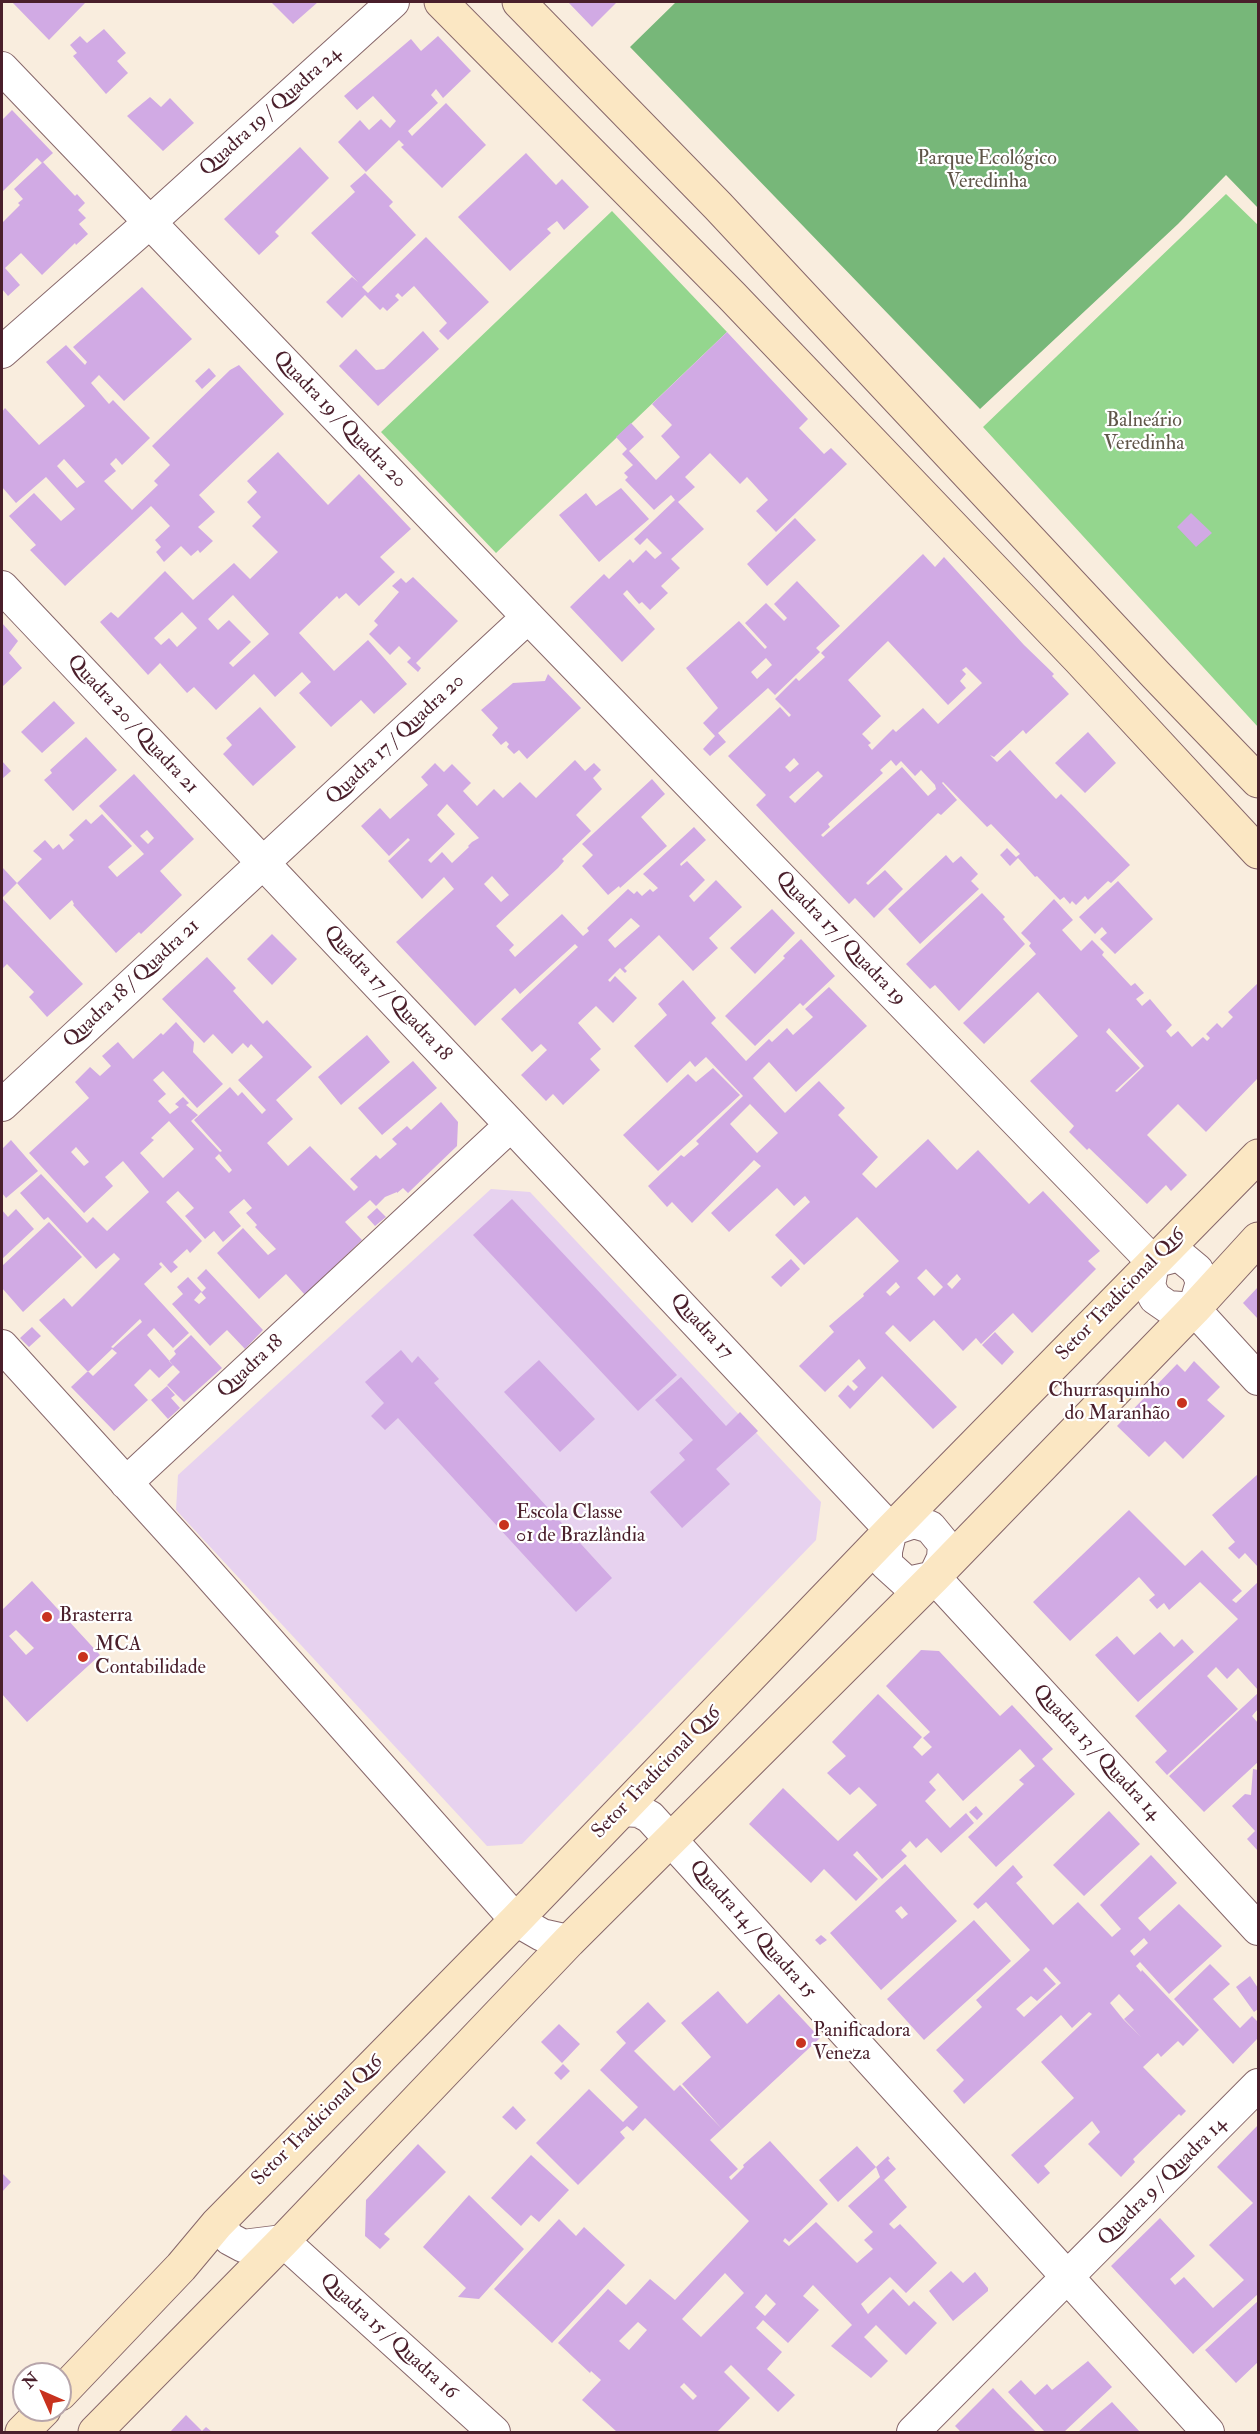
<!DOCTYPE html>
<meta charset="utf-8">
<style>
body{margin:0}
#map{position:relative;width:1260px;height:2434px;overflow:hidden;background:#f9edde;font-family:"IM FELL Double Pica",serif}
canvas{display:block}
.frame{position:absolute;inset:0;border:3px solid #4a1f2b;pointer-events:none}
.north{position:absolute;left:12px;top:2362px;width:60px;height:60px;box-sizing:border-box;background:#fff;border:2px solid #b7a5aa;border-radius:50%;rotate:315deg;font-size:16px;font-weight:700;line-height:24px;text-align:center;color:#4a1f2b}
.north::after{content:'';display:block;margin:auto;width:21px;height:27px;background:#c8321e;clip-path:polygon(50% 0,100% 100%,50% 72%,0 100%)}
</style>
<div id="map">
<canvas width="1260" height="2434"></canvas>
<div class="frame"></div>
<div class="north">N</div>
</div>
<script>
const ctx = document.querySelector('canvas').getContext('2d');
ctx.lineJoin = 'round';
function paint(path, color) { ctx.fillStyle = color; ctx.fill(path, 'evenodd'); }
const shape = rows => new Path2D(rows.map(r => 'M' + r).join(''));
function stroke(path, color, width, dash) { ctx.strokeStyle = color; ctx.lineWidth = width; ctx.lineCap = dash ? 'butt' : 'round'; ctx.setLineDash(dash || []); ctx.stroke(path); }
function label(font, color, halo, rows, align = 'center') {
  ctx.font = font + ' "IM FELL Double Pica",serif'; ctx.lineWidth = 4.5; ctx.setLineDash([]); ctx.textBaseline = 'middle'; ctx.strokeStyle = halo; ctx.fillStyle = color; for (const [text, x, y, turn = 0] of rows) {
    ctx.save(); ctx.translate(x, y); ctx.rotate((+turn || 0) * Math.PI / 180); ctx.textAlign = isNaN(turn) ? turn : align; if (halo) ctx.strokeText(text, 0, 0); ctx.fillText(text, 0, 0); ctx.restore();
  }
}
paint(shape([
 [491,1189,530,1192,821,1502,816,1540,522,1844,487,1846,176,1510,178,1475]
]), '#e7d2ef');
paint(shape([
 [1226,194,1258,225,1258,727,983,427],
 [612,211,727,332,496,553,381,432]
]), '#94d68e');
paint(shape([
 [676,2,1258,2,1258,208,1226,175,1178,224,980,409,630,47]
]), '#77b779');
paint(shape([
 [12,2,84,2,85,3,49,40],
 [271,2,318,2,293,24],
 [568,2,617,2,592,27],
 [104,29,126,53,117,61,128,73,106,94,73,56,77,53,70,45,80,36,87,43],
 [438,36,471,71,443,98,436,89,431,95,438,103,408,131,412,136,446,103,486,145,442,188,401,147,404,145,399,140,366,172,338,142,360,120,369,130,381,119,390,128,396,121,373,96,357,110,344,96,411,39,421,51],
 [150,97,161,107,170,98,194,123,163,151,127,116],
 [12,110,53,153,42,163,37,158,2,192,2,120],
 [300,147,329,178,275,232,279,236,259,255,224,219],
 [526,153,556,185,562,179,589,207,564,230,557,221,547,229,551,233,510,271,458,217],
 [43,162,75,196,77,194,85,203,78,210,86,218,79,224,88,234,76,245,75,243,42,275,21,253,5,268,20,285,8,296,2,289,2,223,20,205,18,203,23,199,14,189],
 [365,173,393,202,389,206,416,235,362,287,368,293,426,237,489,302,448,340,439,331,447,323,414,286,402,297,398,293,395,296,399,300,387,311,383,307,380,310,365,295,342,318,326,302,352,277,358,282,311,233,355,192,350,186],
 [142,287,192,339,124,401,99,375,91,383,109,404,113,400,150,438,122,465,116,458,110,464,116,471,104,481,132,510,158,485,154,481,170,465,152,446,230,370,239,365,284,414,199,495,215,512,198,527,213,541,200,553,198,550,191,556,181,546,164,562,156,552,161,547,155,540,170,526,151,506,65,586,30,550,36,545,9,516,34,493,61,521,75,509,46,477,16,503,2,487,2,412,5,408,39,445,70,419,85,406,46,362,66,345,85,365,87,362,73,347],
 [64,459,85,482,77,488,57,466],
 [423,331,439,349,378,406,339,366,356,349,376,370,384,369],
 [727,332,808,419,799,428,824,454,831,448,847,464,776,532,756,511,768,500,747,477,740,484,710,453,685,477,695,487,678,502,704,529,671,559,680,568,661,586,668,593,650,610,642,602,639,604,627,590,623,594,655,629,622,662,570,607,604,574,609,579,630,559,633,563,646,550,655,559,662,553,647,538,640,545,634,539,675,500,671,495,654,510,625,480,628,477,624,473,633,465,622,454,627,449,616,437,631,423,644,437,629,451,656,480,680,457,661,436,672,425,652,404],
 [209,368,216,376,202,389,195,381],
 [278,452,328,505,359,474,411,529,380,557,395,572,359,606,346,593,339,599,337,596,299,633,334,671,368,640,407,684,374,714,361,700,331,727,299,693,311,682,302,672,275,697,254,674,216,710,194,687,187,693,160,663,148,675,100,622,111,612,118,618,165,571,193,600,234,563,250,579,278,552,252,526,261,517,247,502,257,492,247,481],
 [233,595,269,634,233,667,229,663,251,642,229,620,218,630,208,619],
 [182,612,197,628,177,647,169,638,161,645,154,638],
 [621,488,649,519,599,562,559,515,586,493,596,506],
 [1191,513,1212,533,1196,547,1177,527],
 [795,518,816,540,767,586,747,564],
 [923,554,935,567,944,557,1024,645,1054,674,1052,676,1069,694,1026,734,1023,730,994,757,990,755,997,762,1010,750,1056,799,1061,794,1072,805,1130,865,1111,883,1108,881,1088,900,1085,896,1076,905,1072,901,1070,904,1064,897,1060,900,1037,876,1035,877,1018,858,1010,866,1000,855,1007,848,1016,857,1020,854,991,824,987,827,943,782,942,783,957,800,941,815,938,813,866,883,868,885,885,870,903,889,874,918,855,898,849,904,756,805,766,795,728,756,780,707,789,717,791,715,775,699,796,678,799,681,825,657,821,653],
 [888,641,948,705,966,688,960,681,966,674,962,670,966,667,982,683,938,724,923,708,896,732,893,729,872,750,868,745,871,743,862,734,881,716,848,680],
 [794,758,799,764,790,772,785,767],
 [891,760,896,766,901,761,915,776,921,770,935,785,936,789,928,796,902,767,823,837,821,835,830,827,828,824,883,773,880,770],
 [818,771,823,776,795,803,789,797],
 [413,577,458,621,416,663,421,668,418,672,407,662,411,658,399,646,390,655,369,634,378,625,374,621,399,592,392,586,401,578,406,583],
 [797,581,840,626,816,648,820,652,775,695,768,688,718,733,726,742,710,756,703,749,715,736,703,723,718,708,686,668,739,621,765,649,767,647,745,623,766,603,784,621,787,618,774,604],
 [766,658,772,665,757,679,751,672],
 [2,623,18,641,9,653,22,668,2,687],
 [548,674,581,708,527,759,519,750,514,754,507,747,509,744,506,741,501,745,492,735,498,728,481,710,513,683,545,681],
 [54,701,75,723,42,753,21,732],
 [260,707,296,747,253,786,223,754,232,745,226,738],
 [1088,732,1116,763,1085,793,1055,763],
 [86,737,117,770,73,811,44,780,52,773,50,770],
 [575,760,585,771,594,763,601,770,593,778,602,789,576,815,591,831,562,859,564,861,558,868,496,926,514,945,509,950,515,957,562,914,583,936,589,931,587,928,628,889,634,894,637,891,642,896,650,889,653,892,658,888,643,874,694,827,706,840,680,864,681,866,687,861,705,880,689,896,694,902,716,880,742,907,709,938,718,948,693,971,659,935,624,968,627,971,625,973,620,968,608,980,610,982,615,976,637,998,613,1023,596,1006,578,1023,601,1049,590,1059,600,1070,563,1105,553,1094,546,1101,521,1075,547,1050,541,1044,532,1052,501,1019,578,947,575,944,520,994,515,988,475,1026,396,942,454,889,444,877,422,899,388,861,410,840,408,838,389,856,361,826,380,808,390,819,428,785,421,777,435,763,444,772,452,764,471,783,463,791,477,806,494,789,503,798,520,782,536,798],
 [447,804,479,838,472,842,468,846,469,847,452,863,442,852,431,863,428,860,455,834,437,815],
 [492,876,509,895,501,902,484,884],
 [631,918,640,926,615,948,608,940],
 [2,761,11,771,2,779],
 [134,774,194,839,160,871,182,895,141,934,139,932,116,953,73,905,74,904,72,900,50,920,17,883,42,859,33,851,45,840,53,849,59,844,63,850,74,840,69,835,86,819,91,824,102,814,132,846,108,867,117,877,144,854,99,806],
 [147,830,154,838,148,844,140,836],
 [652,779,665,794,641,817,667,846,620,888,619,886,608,895,582,866,593,855,582,844],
 [946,855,953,863,961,856,978,874,971,881,979,889,920,944,888,909],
 [2,867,17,883,2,898],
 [1118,881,1153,919,1115,954,1100,939,1107,933,1102,927,1095,934,1079,917],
 [982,893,1005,917,1003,919,1025,944,959,1011,935,985,930,989,906,964],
 [2,898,83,984,47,1017,29,997,34,992,7,964,2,969],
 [1054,899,1073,920,1062,930,1081,951,1092,940,1104,952,1102,955,1131,986,1135,983,1144,993,1136,999,1142,1006,1150,999,1172,1025,1166,1031,1171,1037,1178,1031,1192,1047,1203,1037,1207,1041,1210,1038,1206,1034,1217,1023,1222,1028,1233,1017,1228,1012,1258,983,1258,1078,1206,1132,1178,1104,1147,1135,1187,1175,1171,1191,1166,1185,1147,1204,1089,1148,1087,1150,1069,1132,1074,1126,1030,1081,1078,1036,1038,992,984,1044,963,1023,1036,954,1029,946,1031,943,1021,933],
 [1109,1028,1144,1066,1117,1092,1115,1091,1140,1068,1106,1032],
 [772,909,795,933,755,974,730,948],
 [272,934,297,959,272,985,247,959],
 [801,939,835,976,803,1006,800,1003,755,1046,725,1016,785,958,783,956],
 [207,957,236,988,233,991,263,1024,267,1020,312,1067,276,1100,293,1119,267,1143,288,1166,310,1146,354,1191,358,1187,350,1179,376,1155,380,1159,397,1144,392,1139,407,1126,411,1130,441,1102,458,1122,457,1146,408,1193,403,1188,397,1193,397,1192,385,1197,376,1206,370,1200,345,1222,362,1240,305,1295,286,1274,259,1299,217,1253,243,1228,268,1255,276,1249,255,1227,257,1225,246,1213,252,1208,244,1199,229,1212,241,1226,223,1242,214,1231,205,1239,185,1216,194,1208,178,1191,166,1202,202,1241,190,1253,187,1249,173,1262,178,1267,171,1273,161,1262,159,1264,162,1267,144,1284,189,1333,173,1348,154,1328,147,1335,173,1365,159,1378,150,1369,134,1385,148,1400,114,1431,71,1387,88,1371,93,1376,117,1353,112,1349,88,1372,39,1320,64,1298,72,1307,120,1259,114,1253,96,1269,48,1217,44,1220,20,1193,41,1174,87,1223,93,1217,107,1231,149,1192,123,1161,105,1177,113,1186,84,1213,29,1153,89,1098,75,1082,90,1067,100,1076,111,1066,102,1056,118,1042,133,1059,161,1033,163,1035,176,1022,194,1042,193,1052,223,1084,197,1108,163,1071,153,1080,166,1094,158,1101,170,1114,179,1107,175,1104,183,1097,189,1103,186,1105,198,1115,191,1121,220,1152,222,1151,194,1120,230,1087,238,1096,242,1092,262,1114,266,1110,238,1080,263,1057,251,1044,248,1048,243,1043,232,1054,213,1034,204,1043,162,999],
 [169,1121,194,1149,163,1178,140,1153,154,1140,151,1138],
 [76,1147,89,1162,84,1166,71,1152],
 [219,1154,232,1170,229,1173,215,1158],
 [140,1319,142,1322,113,1348,111,1347],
 [683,980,716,1018,711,1023,746,1061,769,1039,772,1042,787,1028,793,1035,813,1017,805,1009,829,987,867,1026,796,1092,769,1062,753,1078,785,1113,819,1081,845,1108,838,1115,878,1157,862,1174,876,1188,928,1139,957,1170,978,1150,1029,1204,1043,1191,1100,1251,1088,1261,1096,1269,1032,1333,1013,1313,981,1344,976,1338,963,1351,934,1320,910,1342,893,1325,885,1333,957,1407,933,1429,882,1376,850,1409,838,1396,848,1385,854,1391,858,1387,852,1381,866,1368,859,1359,825,1392,799,1366,834,1332,829,1326,864,1296,863,1294,899,1261,857,1217,804,1265,775,1235,810,1202,805,1196,794,1206,777,1188,729,1232,711,1213,761,1166,754,1160,692,1223,672,1202,667,1207,648,1186,681,1155,684,1157,699,1144,696,1141,743,1096,706,1057,695,1067,690,1061,667,1083,634,1046,667,1015,658,1004],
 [750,1104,778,1133,757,1153,730,1124],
 [926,1269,943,1287,934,1296,917,1278],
 [957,1274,961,1279,952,1289,947,1284],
 [896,1282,900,1287,890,1296,886,1292],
 [367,1035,390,1062,341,1105,318,1077],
 [413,1061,437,1088,382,1135,358,1108],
 [713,1068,740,1095,658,1171,623,1135,688,1074,696,1082],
 [11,1140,38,1171,6,1198,2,1193,2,1149],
 [512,1199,677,1375,638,1411,473,1235],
 [377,1208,386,1217,375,1226,367,1217],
 [16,1209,34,1229,2,1259,2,1210,8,1217],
 [49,1222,82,1257,23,1312,2,1288,2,1266],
 [791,1259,800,1269,781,1287,771,1277],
 [206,1269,263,1330,245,1349,227,1330,210,1346,172,1304,183,1294,177,1287,188,1277,202,1292,206,1288,197,1278],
 [201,1292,206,1298,199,1304,194,1300],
 [1258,1287,1258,1319,1243,1303],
 [32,1327,41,1336,29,1347,20,1338],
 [995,1332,1014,1352,1002,1365,982,1345],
 [191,1335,222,1368,184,1402,167,1385,180,1372,169,1361,176,1354,174,1351],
 [401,1350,412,1363,418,1356,439,1379,434,1383,612,1578,576,1612,398,1418,385,1430,371,1416,384,1403,365,1382],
 [539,1360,595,1419,560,1452,504,1392],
 [1194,1361,1220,1387,1207,1400,1225,1416,1183,1459,1165,1441,1149,1457,1117,1426,1177,1364,1185,1372],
 [681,1377,726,1426,740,1412,758,1431,716,1469,730,1484,682,1528,650,1492,685,1460,679,1453,693,1440,655,1400],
 [167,1386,175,1395,171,1398,180,1408,168,1419,151,1400],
 [1258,1474,1258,1567,1245,1553,1239,1559,1228,1548,1235,1542,1212,1515],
 [1129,1510,1185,1566,1202,1550,1242,1591,1232,1600,1236,1603,1258,1582,1258,1690,1238,1668,1227,1679,1216,1667,1207,1676,1238,1709,1167,1775,1155,1762,1167,1751,1135,1716,1238,1619,1200,1582,1169,1610,1164,1603,1157,1609,1149,1600,1155,1595,1139,1577,1070,1641,1033,1602],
 [32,1581,100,1655,27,1722,2,1694,2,1610],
 [16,1630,34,1648,26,1655,9,1636],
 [1160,1632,1174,1647,1182,1639,1194,1652,1138,1702,1095,1655,1117,1636,1134,1655],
 [921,1650,939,1651,1000,1716,1012,1705,1053,1749,1042,1759,1075,1794,996,1867,968,1837,1024,1784,1019,1780,1035,1766,1020,1749,963,1801,938,1773,929,1782,936,1790,925,1801,950,1828,966,1813,974,1823,941,1853,927,1838,916,1848,910,1841,901,1850,907,1856,882,1879,857,1851,853,1855,878,1879,856,1901,824,1869,811,1883,749,1824,783,1788,838,1841,877,1805,859,1787,850,1795,827,1773,846,1756,832,1742,878,1694,922,1737,913,1747,922,1756,932,1747,923,1738,930,1732,886,1686],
 [1258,1693,1258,1709,1252,1716,1258,1723,1258,1762,1204,1812,1169,1776],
 [1253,1769,1258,1770,1258,1851,1247,1839,1255,1831,1232,1806,1245,1794,1251,1795],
 [976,1806,983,1814,977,1820,969,1812],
 [1109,1811,1140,1844,1084,1896,1053,1865],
 [1151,1855,1177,1883,1138,1918,1150,1931,1179,1904,1222,1946,1169,1994,1140,1962,1136,1966,1141,1972,1142,1970,1199,2030,1183,2046,1178,2041,1161,2057,1158,2053,1143,2067,1186,2111,1181,2116,1179,2114,1133,2159,1135,2162,1121,2177,1088,2144,1100,2132,1092,2121,1044,2166,1050,2173,1038,2184,1011,2155,1074,2098,1041,2062,1092,2014,1089,2012,1072,2028,1061,2015,964,2104,953,2091,964,2080,936,2050,982,2007,976,2000,1030,1950,986,1902,978,1909,973,1904,1013,1865,1023,1877,1016,1883,1053,1925,1078,1902,1112,1937,1121,1929,1100,1905],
 [1144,1938,1148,1943,1134,1956,1130,1951],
 [1046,1967,1061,1983,1024,2017,1016,2009,1031,1996,1037,2001,1056,1984,1043,1970],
 [1119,1994,1134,2010,1124,2019,1141,2037,1123,2019,1110,2003],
 [905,1864,957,1921,881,1990,830,1933],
 [901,1906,908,1914,902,1919,895,1911],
 [974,1920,1011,1961,924,2040,887,1999],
 [821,1935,827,1940,820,1945,815,1940],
 [1210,1964,1230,1984,1213,1999,1240,2028,1252,2016,1258,2022,1258,2038,1233,2064,1174,1999],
 [1250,1976,1258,1988,1258,2009,1254,2012,1236,1987],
 [718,1991,747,2024,779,1994,820,2038,722,2129,682,2084,711,2057,681,2023],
 [648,2002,666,2021,634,2051,674,2091,680,2085,722,2129,710,2140,738,2169,729,2177,731,2180,744,2167,743,2165,770,2141,828,2204,789,2242,785,2238,783,2241,789,2246,816,2222,857,2263,873,2249,864,2240,873,2232,848,2206,880,2177,876,2167,888,2156,890,2159,888,2160,896,2169,884,2180,907,2207,889,2224,894,2229,900,2224,937,2263,906,2293,890,2277,861,2304,868,2314,893,2289,909,2306,914,2301,937,2323,906,2355,876,2325,864,2337,888,2361,871,2378,831,2346,852,2325,813,2285,803,2296,819,2310,788,2343,763,2320,756,2328,782,2352,767,2369,795,2395,778,2412,731,2365,724,2372,750,2398,717,2432,617,2432,582,2400,601,2380,591,2371,590,2373,558,2343,608,2289,626,2305,650,2279,675,2300,749,2221,645,2118,633,2131,627,2126,620,2132,625,2138,578,2185,536,2143,589,2089,623,2122,638,2107,600,2070,626,2043,616,2032],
 [725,2273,744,2293,701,2337,682,2319],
 [766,2294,776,2304,765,2316,755,2307],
 [638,2322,647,2330,629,2350,619,2341],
 [684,2383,697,2396,693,2400,680,2387],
 [559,2024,580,2044,562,2063,541,2042],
 [563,2064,570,2071,561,2080,554,2073],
 [513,2106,526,2120,516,2130,502,2117],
 [1258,2125,1258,2294,1193,2354,1111,2266,1160,2218,1195,2256,1170,2279,1175,2285,1184,2277,1213,2308,1244,2280,1209,2245,1253,2203,1217,2167],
 [418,2144,446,2172,384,2234,390,2239,380,2249,365,2236,366,2200],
 [857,2146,876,2167,838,2202,819,2180],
 [531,2155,569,2190,539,2222,531,2215,521,2226,491,2198],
 [2,2173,11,2182,2,2192],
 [469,2195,524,2249,479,2299,458,2297,466,2288,423,2247],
 [559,2219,576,2236,584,2227,625,2265,552,2343,494,2289],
 [951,2271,963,2283,975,2272,988,2288,988,2291,953,2321,929,2291],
 [1258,2301,1258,2362,1236,2383,1205,2350],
 [1088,2361,1112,2387,1064,2432,1042,2432,1044,2431,1008,2392,1021,2380,1035,2395,1047,2384,1052,2390],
 [993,2388,1012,2408,1036,2432,961,2432,955,2426],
 [1112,2402,1140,2432,1078,2432,1099,2413],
 [186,2415,202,2431,206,2427,212,2432,170,2432]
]), '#d1aae4');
const street = shape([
 [2,68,528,617,1153,1262],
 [2,352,149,223,393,2],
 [2,587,511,1125,891,1530],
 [2,1105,528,617],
 [1153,1262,1179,1255,1197,1270,1202,1282,1194,1309],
 [1153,1262,1149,1286,1155,1298,1168,1307,1194,1309],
 [1194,1309,1258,1379],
 [2,1346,193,1556,516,1920,542,1935,569,1941],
 [126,1483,511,1125],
 [891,1530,914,1522,930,1527,944,1544,943,1558,934,1577],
 [891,1530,886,1551,886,1564,907,1583,934,1577],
 [934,1577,1258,1929],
 [622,1810,639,1811,650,1817,1208,2432],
 [217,2224,230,2239,243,2246,283,2241,494,2432],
 [913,2432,1258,2085]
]);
const secondary = shape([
 [441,2,732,296,1079,659,1258,852],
 [519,2,718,206,1156,675,1258,781],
 [60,2394,181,2267,217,2224,516,1920,891,1530,1258,1156],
 [22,2432,44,2410],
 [95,2432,283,2241,569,1941,934,1577,1194,1309,1258,1239]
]);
stroke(street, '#87676a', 34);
stroke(secondary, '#87676a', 35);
stroke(street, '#fff', 32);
stroke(secondary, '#fbe7c3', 33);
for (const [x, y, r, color] of [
 [1182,1403,6,"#c8321e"],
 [504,1525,6,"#c8321e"],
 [47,1617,6,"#c8321e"],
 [83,1657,6,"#c8321e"],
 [801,2043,6,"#c8321e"]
]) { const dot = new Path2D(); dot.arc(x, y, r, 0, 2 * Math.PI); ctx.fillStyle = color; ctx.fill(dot); stroke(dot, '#fff', 2); }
label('20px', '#4a1f2b', '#fff', [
 ["Quadra 19 / Quadra 24",271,112,-42],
 ["Quadra 19 / Quadra 20",339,420,46],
 ["Quadra 20 / Quadra 21",132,725,47],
 ["Quadra 17 / Quadra 20",396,740,-43],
 ["Quadra 17 / Quadra 19",840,939,46],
 ["Quadra 18 / Quadra 21",132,984,-43],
 ["Quadra 17 / Quadra 18",387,994,47],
 ["Setor Tradicional Q16",1121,1295,-46],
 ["Quadra 17",701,1327,47],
 ["Quadra 18",251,1367,-43],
 ["Quadra 13 / Quadra 14",1096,1753,47],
 ["Setor Tradicional Q16",657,1773,-46],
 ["Quadra 14 / Quadra 15",752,1930,48],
 ["Setor Tradicional Q16",318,2121,-45],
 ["Quadra 9 / Quadra 14",1163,2182,-45],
 ["Quadra 15 / Quadra 16",388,2337,42]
]);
label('20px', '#605649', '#fff', [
 ["Parque Ecológico",987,160],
 ["Veredinha",987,183],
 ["Balneário",1144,422],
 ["Veredinha",1144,445]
]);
label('20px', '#4a1f2b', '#fff', [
 ["Churrasquinho",1170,1392,"right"],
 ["do Maranhão",1170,1415,"right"],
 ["Escola Classe",516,1514],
 ["01 de Brazlândia",516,1537],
 ["Brasterra",59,1617],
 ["MCA",95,1646],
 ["Contabilidade",95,1669],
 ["Panificadora",813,2032],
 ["Veneza",813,2055]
], 'left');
</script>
